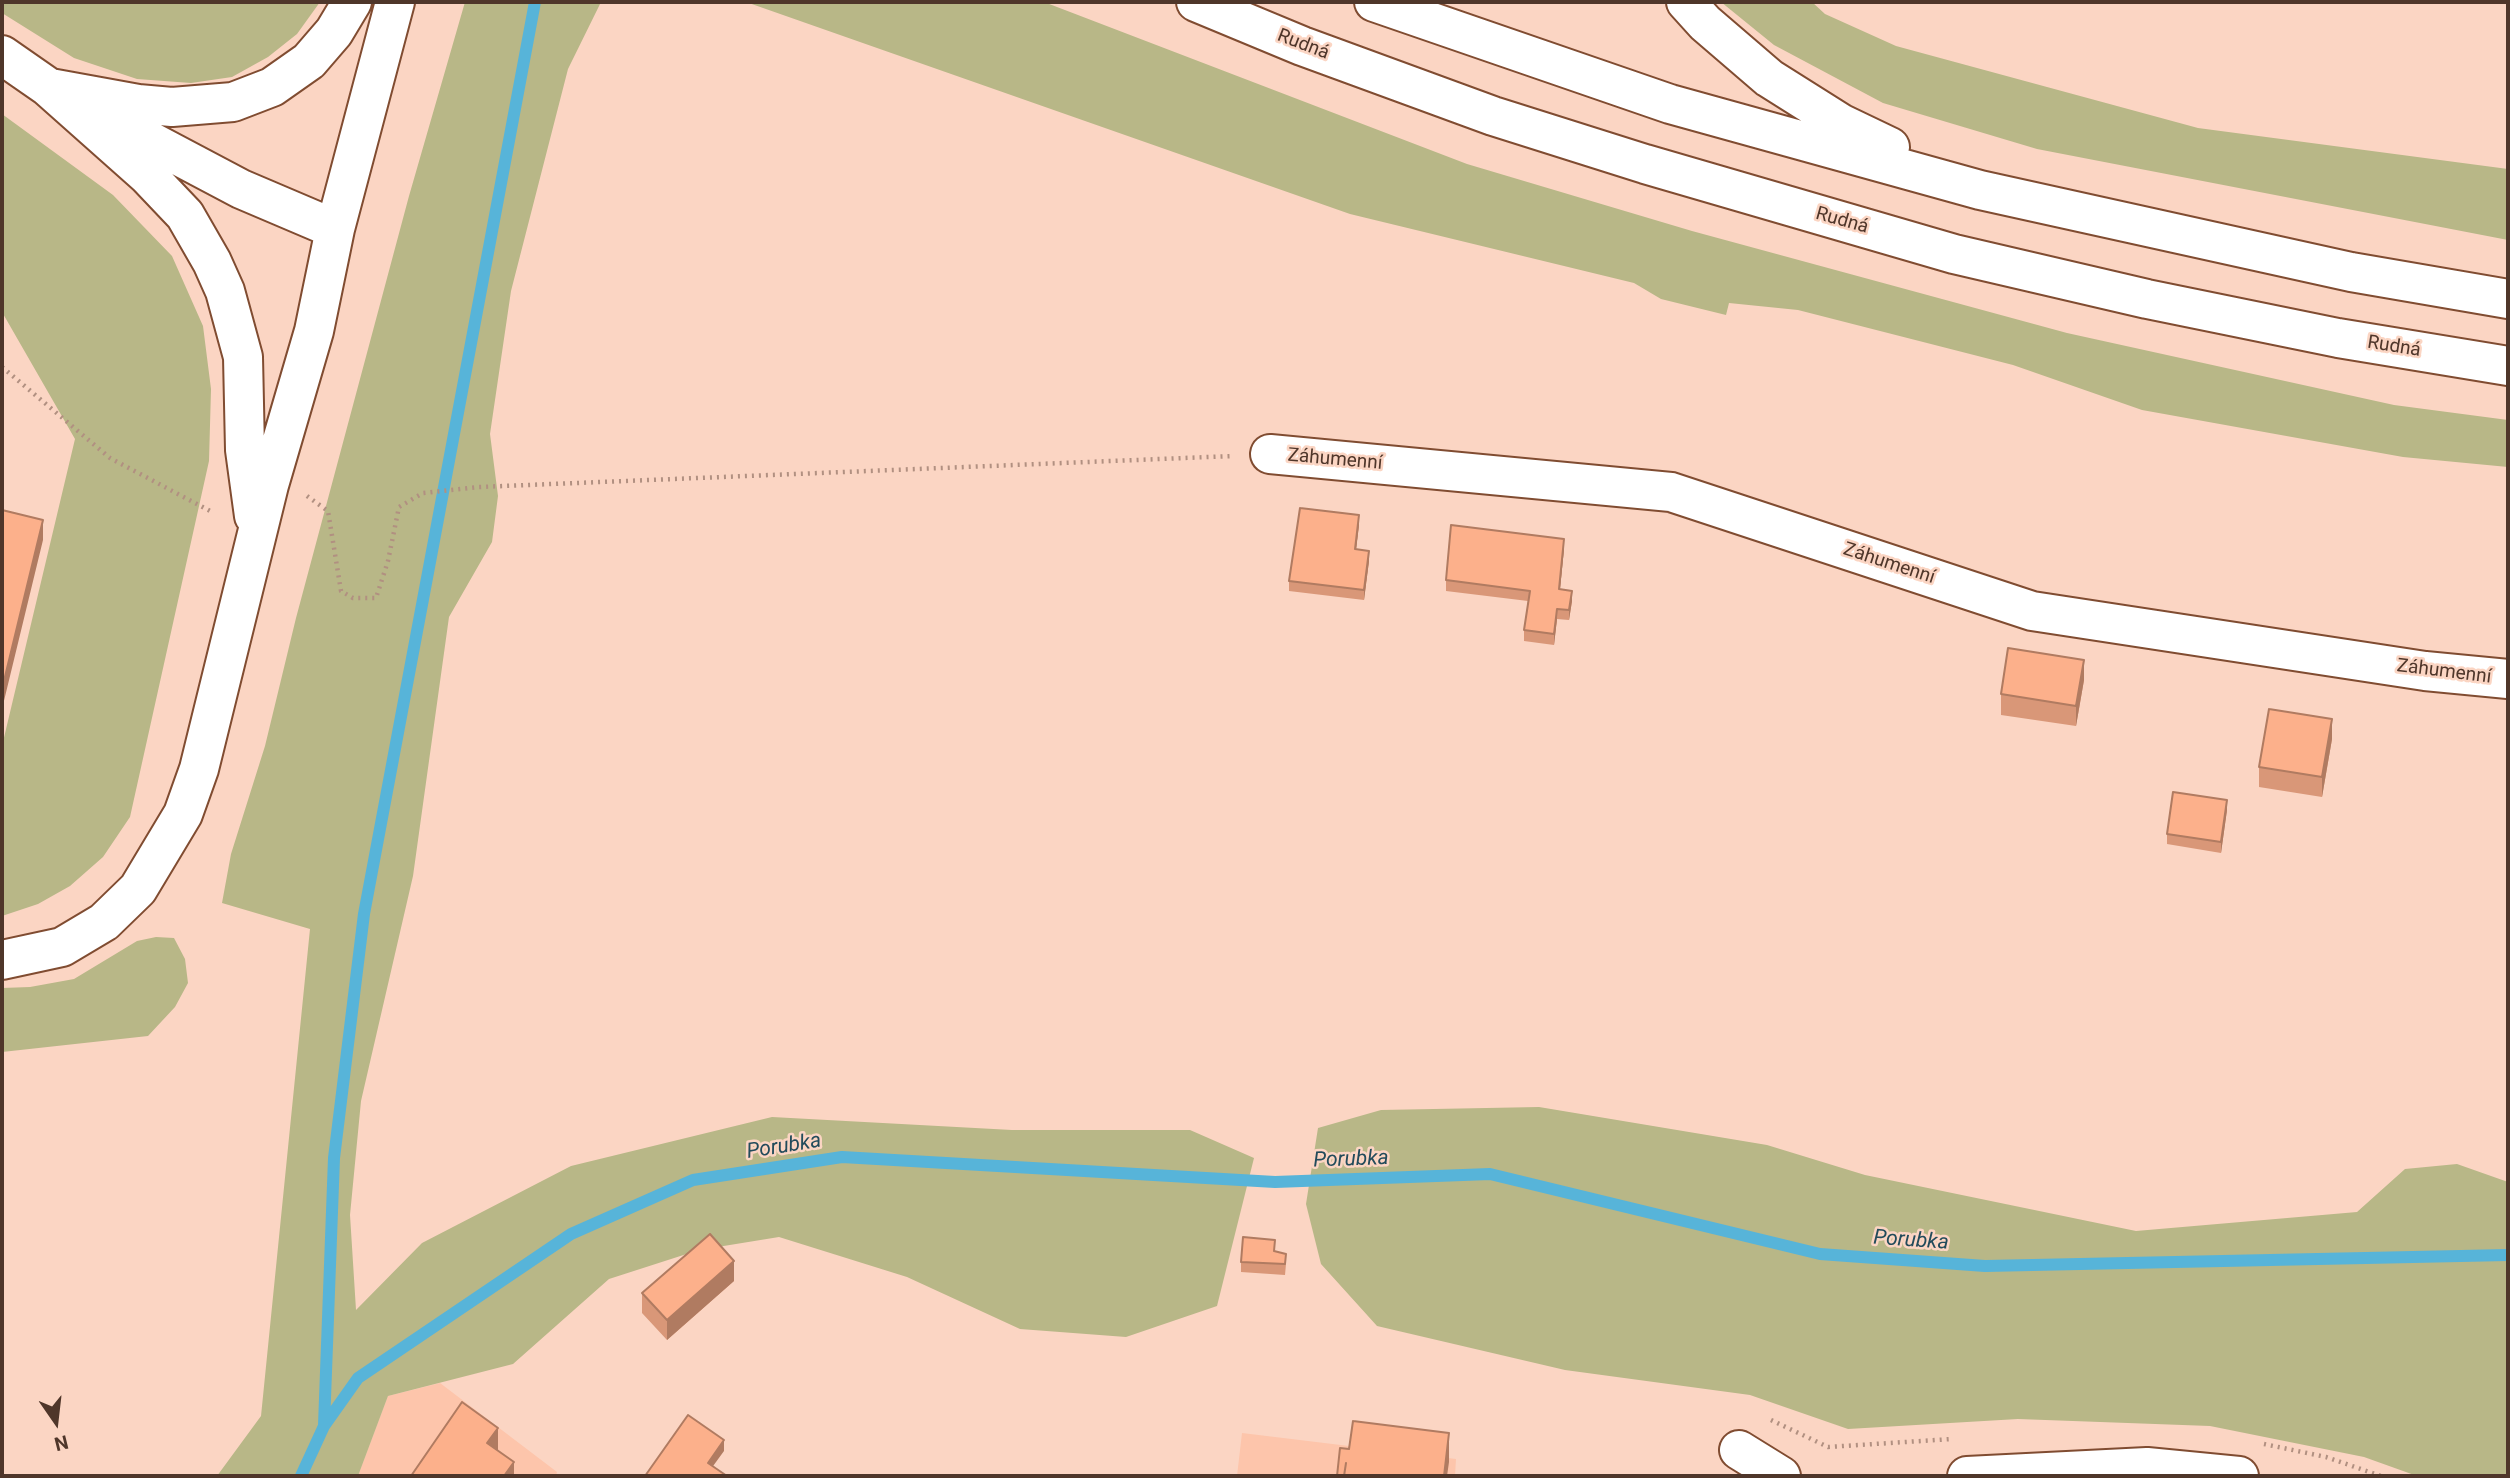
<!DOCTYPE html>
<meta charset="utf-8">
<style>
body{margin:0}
#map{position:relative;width:2510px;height:1478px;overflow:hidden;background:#fbd5c3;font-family:Roboto,sans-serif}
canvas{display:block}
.frame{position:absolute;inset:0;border:4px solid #4f362a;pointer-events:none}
.north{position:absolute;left:21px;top:1387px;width:70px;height:70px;-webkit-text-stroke:5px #fbd5c3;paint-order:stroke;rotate:166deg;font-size:19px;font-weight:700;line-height:28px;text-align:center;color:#4f362a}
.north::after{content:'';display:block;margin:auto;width:24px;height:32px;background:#4f362a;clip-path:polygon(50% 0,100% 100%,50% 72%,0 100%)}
</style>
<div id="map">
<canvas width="2510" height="1478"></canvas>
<div class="frame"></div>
<div class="north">N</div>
</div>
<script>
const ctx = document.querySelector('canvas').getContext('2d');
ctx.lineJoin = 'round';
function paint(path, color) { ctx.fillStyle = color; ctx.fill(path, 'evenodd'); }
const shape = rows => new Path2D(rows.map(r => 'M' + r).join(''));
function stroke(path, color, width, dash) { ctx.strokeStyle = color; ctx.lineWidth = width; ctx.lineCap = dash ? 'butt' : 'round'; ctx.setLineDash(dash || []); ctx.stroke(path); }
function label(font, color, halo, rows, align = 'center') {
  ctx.font = font + ' Roboto,sans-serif'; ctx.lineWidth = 5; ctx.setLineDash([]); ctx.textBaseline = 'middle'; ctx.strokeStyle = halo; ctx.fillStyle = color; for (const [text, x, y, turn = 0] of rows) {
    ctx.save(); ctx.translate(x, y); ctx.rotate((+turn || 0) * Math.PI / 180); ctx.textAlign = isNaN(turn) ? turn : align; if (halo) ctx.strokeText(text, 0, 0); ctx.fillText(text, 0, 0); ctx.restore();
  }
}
paint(shape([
 [440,1383,557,1472,556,1476,358,1476,388,1396],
 [1242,1433,1456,1459,1455,1476,1237,1476]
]), '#fdc5ab');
paint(shape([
 [2,2,320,2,297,34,268,57,232,77,191,83,137,79,74,58,2,13],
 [465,2,601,2,568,69,511,291,490,434,498,496,492,542,449,617,413,876,361,1101,350,1215,356,1310,422,1243,571,1166,772,1117,1012,1130,1190,1130,1254,1158,1217,1306,1126,1337,1020,1329,907,1277,779,1237,699,1250,609,1279,513,1364,388,1396,358,1476,217,1476,261,1416,310,929,222,903,231,854,265,746,296,618,409,196],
 [746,2,1044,2,1467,164,1692,231,2067,333,2394,405,2508,420,2508,467,2403,457,2142,410,2013,365,1798,310,1729,303,1726,315,1661,299,1634,283,1350,214],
 [1721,2,1812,2,1825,14,1896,46,2198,128,2508,169,2508,240,2037,149,1883,103,1774,45],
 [2,114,113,195,172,256,203,326,211,389,209,461,130,817,103,857,70,886,38,904,2,916,2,746,75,439,2,312],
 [156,937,174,938,185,959,188,983,175,1007,148,1036,2,1052,2,988,30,987,74,979,137,941],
 [1539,1107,1767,1145,1865,1175,2136,1231,2357,1212,2405,1169,2457,1164,2508,1182,2508,1476,2417,1476,2364,1457,2210,1426,2018,1419,1848,1429,1750,1395,1565,1370,1377,1326,1321,1264,1306,1204,1318,1128,1381,1110]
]), '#b8b787');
stroke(shape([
 [324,1425,334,1158,364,914,535,2],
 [301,1476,324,1426,358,1378,571,1234,693,1180,842,1157,1275,1182,1490,1174,1820,1254,1985,1266,2508,1255]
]), '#57b4d9', 12);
const street = shape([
 [1270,454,1671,492,2032,611,2425,671,2508,679],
 [1739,1450,1781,1476],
 [1967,1476,2147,1467,2239,1476]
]);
const highway = shape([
 [1196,2,1302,46,1493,116,1645,164,1954,254,2147,299,2338,338,2508,366],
 [1374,2,1670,104,1980,190,2351,272,2508,299],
 [1686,2,1705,23,1769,78,1842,124,1890,147],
 [2,55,48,87,147,175,185,215,212,262,225,291,243,357,245,450,254,516],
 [50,88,138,104,172,107,233,102,272,87,309,61,334,32,352,2],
 [103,116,241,189,335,229],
 [2,960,62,947,104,922,138,889,183,814,199,769,269,485,314,331,335,229,395,2]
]);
stroke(street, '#804c31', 42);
stroke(highway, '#804c31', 42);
stroke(shape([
 [2,367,110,458,212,512],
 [307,496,328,511,341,591,353,598,376,598,388,561,399,507,423,493,479,487,1233,456],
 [1771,1420,1828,1447,1952,1439],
 [2264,1444,2326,1457,2381,1476]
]), '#b19081', 4.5, [2, 5]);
stroke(street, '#fff', 38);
stroke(highway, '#fff', 38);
paint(shape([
 [1359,525,1356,549,1369,561,1364,600,1289,591,1289,581],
 [1564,549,1560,589,1572,601,1569,620,1557,619,1554,645,1524,641,1524,630,1528,601,1446,591,1446,580],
 [2084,680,2076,726,2001,715,2001,694],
 [2332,739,2322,797,2259,787,2259,767],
 [2227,810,2221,853,2167,844,2167,834],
 [1275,1252,1286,1264,1285,1275,1241,1272,1241,1262],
 [734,1281,667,1340,642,1313,642,1293]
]), '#d99778');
paint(shape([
 [1359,515,1359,525,1355,559,1355,549],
 [43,520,43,540,2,709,2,689],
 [1564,539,1564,549,1559,599,1559,589],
 [1369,551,1369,561,1364,600,1364,590],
 [1572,591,1572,601,1569,620,1569,610],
 [1557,609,1557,619,1554,645,1554,634],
 [2084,660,2084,680,2076,726,2076,706],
 [2332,719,2332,739,2322,797,2322,777],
 [2227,800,2227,810,2221,853,2221,842],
 [734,1261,734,1281,667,1340,667,1320],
 [498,1428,498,1457,487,1443],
 [1449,1433,1449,1462,1447,1476,1444,1476],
 [724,1440,724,1451,708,1473,708,1463],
 [514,1462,514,1476,504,1476]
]), '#b07b61');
const building = shape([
 [1300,508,1359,515,1355,549,1369,551,1364,590,1289,581,1300,508],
 [2,510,43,520,2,689,2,510],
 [1451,525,1564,539,1559,589,1572,591,1569,610,1557,609,1554,634,1524,630,1530,591,1446,580,1451,525],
 [2008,648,2084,660,2076,706,2001,694,2008,648],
 [2269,709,2332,719,2322,777,2259,767,2269,709],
 [2173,792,2227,800,2221,842,2167,834,2173,792],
 [710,1234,734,1261,667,1320,642,1293,710,1234],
 [1243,1237,1275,1240,1274,1251,1286,1254,1285,1264,1241,1262,1243,1237],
 [462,1402,498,1428,487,1443,514,1462,504,1476,411,1476,462,1402],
 [688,1415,724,1440,708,1463,727,1476,645,1476,688,1415],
 [1353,1421,1449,1433,1444,1476,1344,1476,1346,1463,1344,1476,1337,1476,1340,1448,1349,1449,1353,1421]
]);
paint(building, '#fcb08b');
stroke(building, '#b07b61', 2);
label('19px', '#4f362a', '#fbd5c3', [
 ["Rudná",1303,45,21],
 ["Rudná",1842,221,16],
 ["Rudná",2394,347,9],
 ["Záhumenní",1335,460,5],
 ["Záhumenní",1889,564,18],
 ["Záhumenní",2444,672,7]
]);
label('italic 21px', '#224b5b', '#fbd5c3', [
 ["Porubka",784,1147,-9],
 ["Porubka",1351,1160,-2],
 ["Porubka",1911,1241,4]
]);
</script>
